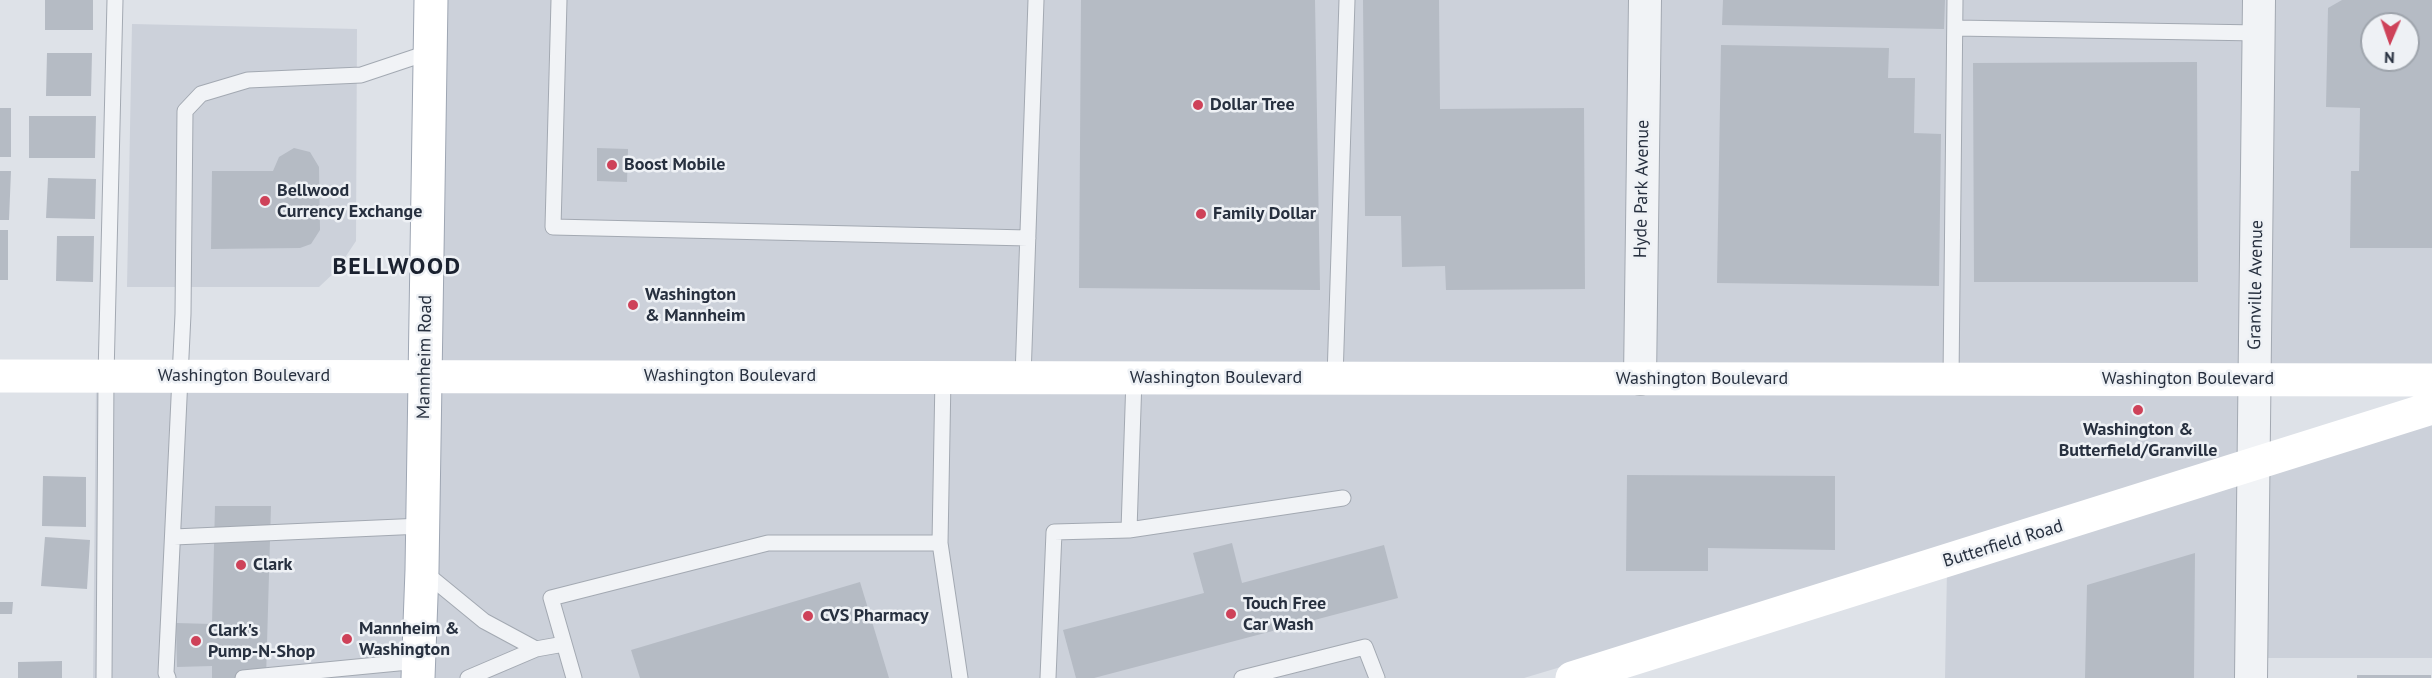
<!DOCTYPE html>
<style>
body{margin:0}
#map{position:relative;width:2432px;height:678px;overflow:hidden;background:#dee2e8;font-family:"PT Sans",sans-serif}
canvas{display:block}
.north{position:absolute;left:2360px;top:12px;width:60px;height:60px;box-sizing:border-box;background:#eef1f5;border:2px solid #9ea4ac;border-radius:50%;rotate:182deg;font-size:16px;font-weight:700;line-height:24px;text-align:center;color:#27303f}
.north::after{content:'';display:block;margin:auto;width:21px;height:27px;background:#ce4259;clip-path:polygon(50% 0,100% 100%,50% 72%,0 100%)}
</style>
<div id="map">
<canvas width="2432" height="678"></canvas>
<div class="north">N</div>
</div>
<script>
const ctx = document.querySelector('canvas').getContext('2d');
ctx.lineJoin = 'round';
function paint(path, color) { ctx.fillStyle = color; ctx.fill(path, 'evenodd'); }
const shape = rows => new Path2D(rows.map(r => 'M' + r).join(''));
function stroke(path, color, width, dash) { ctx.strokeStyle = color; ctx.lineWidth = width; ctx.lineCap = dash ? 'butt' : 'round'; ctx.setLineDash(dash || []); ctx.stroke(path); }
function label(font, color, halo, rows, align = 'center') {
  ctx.font = font + ' "PT Sans",sans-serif'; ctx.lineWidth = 5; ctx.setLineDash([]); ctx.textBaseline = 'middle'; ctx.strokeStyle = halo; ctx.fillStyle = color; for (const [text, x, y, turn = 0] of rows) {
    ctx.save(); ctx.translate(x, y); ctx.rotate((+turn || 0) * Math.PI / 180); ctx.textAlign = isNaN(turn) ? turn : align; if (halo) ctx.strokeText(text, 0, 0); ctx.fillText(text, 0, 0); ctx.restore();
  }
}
paint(shape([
 [437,0,2432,0,2432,374,432,370],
 [2372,24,2408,24,2408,60,2372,60],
 [132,24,357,29,356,241,336,271,319,287,127,287],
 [96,384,415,384,410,678,93,678],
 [433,386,2246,388,2245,462,1524,678,428,678],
 [2432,422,2432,658,2257,658,2256,678,1945,678,1947,570]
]), '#ccd1da');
paint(shape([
 [45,0,93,0,93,30,45,30],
 [1081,0,1315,0,1320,290,1079,288],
 [1363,0,1439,0,1440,109,1584,108,1585,289,1446,290,1445,266,1402,267,1401,216,1365,216],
 [1723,0,1945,0,1944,29,1722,25],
 [2342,0,2432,0,2432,248,2350,248,2351,171,2359,171,2360,108,2326,107,2328,8],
 [2372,24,2408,24,2408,60,2372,60],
 [1721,45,1889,48,1888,78,1915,78,1914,133,1941,134,1939,286,1717,283],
 [47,53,92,53,91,96,46,96],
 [2197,62,2198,282,1974,282,1973,63],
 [0,108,11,108,11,157,0,157],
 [29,116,96,116,95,158,29,158],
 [294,148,310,152,319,167,320,230,311,244,300,248,211,249,212,171,273,171,279,157],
 [597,148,628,149,627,182,597,181],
 [0,171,11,171,9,220,0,220],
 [48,178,96,179,95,219,46,218],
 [0,230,8,230,8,280,0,280],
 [57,236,94,236,93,282,56,281],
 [1627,475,1835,476,1835,550,1708,548,1708,571,1626,571],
 [43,476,86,477,86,527,42,526],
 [215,506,271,506,266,678,212,678,212,666,177,667,176,623,212,624],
 [45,537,90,540,87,589,41,586],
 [1232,543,1242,583,1384,545,1398,598,1094,678,1076,678,1063,630,1204,593,1193,553],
 [2195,553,2194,678,2085,678,2087,585],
 [860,582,889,678,640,678,631,650],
 [0,602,13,602,12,614,0,614],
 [62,661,62,678,18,678,18,662],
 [2357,675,2431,675,2431,678,2357,678]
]), '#b5bbc4');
const lane = shape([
 [559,0,553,227,1028,238],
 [1955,28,2259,33],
 [1023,377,1036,0],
 [1335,378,1347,0],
 [1951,379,1955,0],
 [1129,530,1343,498],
 [174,537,422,526],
 [940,543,960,678],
 [423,571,484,621,536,649],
 [104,678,106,376,115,0],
 [168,678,166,673,183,314,185,111,201,94,248,80,361,75,430,52],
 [243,678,419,661],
 [468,678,536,649,564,644],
 [574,678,551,598,768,543,940,543,943,377],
 [1048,678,1054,532,1129,530,1134,378],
 [1242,678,1365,647,1377,678]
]);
const street = shape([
 [1640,379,1645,0],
 [2251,678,2259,0]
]);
const primary = shape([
 [418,678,422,570,431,0]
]);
stroke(lane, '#a3a9b2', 17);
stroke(street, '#a3a9b2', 34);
stroke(primary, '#9ea6b3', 35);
stroke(lane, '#f1f3f6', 15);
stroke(street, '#f1f3f6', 32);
stroke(shape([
 [0,376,2432,380],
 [1572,678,2432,408]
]), '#fff', 33);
stroke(primary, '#fff', 33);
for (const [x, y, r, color] of [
 [1198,105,6,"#ce4259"],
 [612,165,6,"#ce4259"],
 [265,201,6,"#ce4259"],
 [1201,214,6,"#ce4259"],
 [633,305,6,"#ce4259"],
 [2138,410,6,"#ce4259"],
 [241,565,6,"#ce4259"],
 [1231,614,6,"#ce4259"],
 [808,616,6,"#ce4259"],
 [347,639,6,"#ce4259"],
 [196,641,6,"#ce4259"]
]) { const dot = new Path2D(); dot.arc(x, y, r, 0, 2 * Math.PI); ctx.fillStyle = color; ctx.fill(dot); stroke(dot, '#eef1f5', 2); }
label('bold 18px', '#27303f', '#eef1f5', [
 ["Dollar Tree",1210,105],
 ["Boost Mobile",624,165],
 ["Bellwood",277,191],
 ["Currency Exchange",277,212],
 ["Family Dollar",1213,214],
 ["Washington",645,295],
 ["& Mannheim",645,316],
 ["Washington &",2138,430,"center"],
 ["Butterfield/Granville",2138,451,"center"],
 ["Clark",253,565],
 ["Touch Free",1243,604],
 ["Car Wash",1243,625],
 ["CVS Pharmacy",820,616],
 ["Mannheim &",359,629],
 ["Washington",359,650],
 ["Clark's",208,631],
 ["Pump-N-Shop",208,652]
], 'left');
label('18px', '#27303f', '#eef1f5', [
 ["Hyde Park Avenue",1642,189,-89],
 ["Granville Avenue",2256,285,-89],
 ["Mannheim Road",425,357,-89],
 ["Washington Boulevard",244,376],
 ["Washington Boulevard",730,376],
 ["Washington Boulevard",1216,378],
 ["Washington Boulevard",1702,379],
 ["Washington Boulevard",2188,379],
 ["Butterfield Road",2003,544,-17]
]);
ctx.letterSpacing = '1.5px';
label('bold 24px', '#1a212f', '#eef1f5', [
 ["BELLWOOD",397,267]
]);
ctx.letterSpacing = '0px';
</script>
